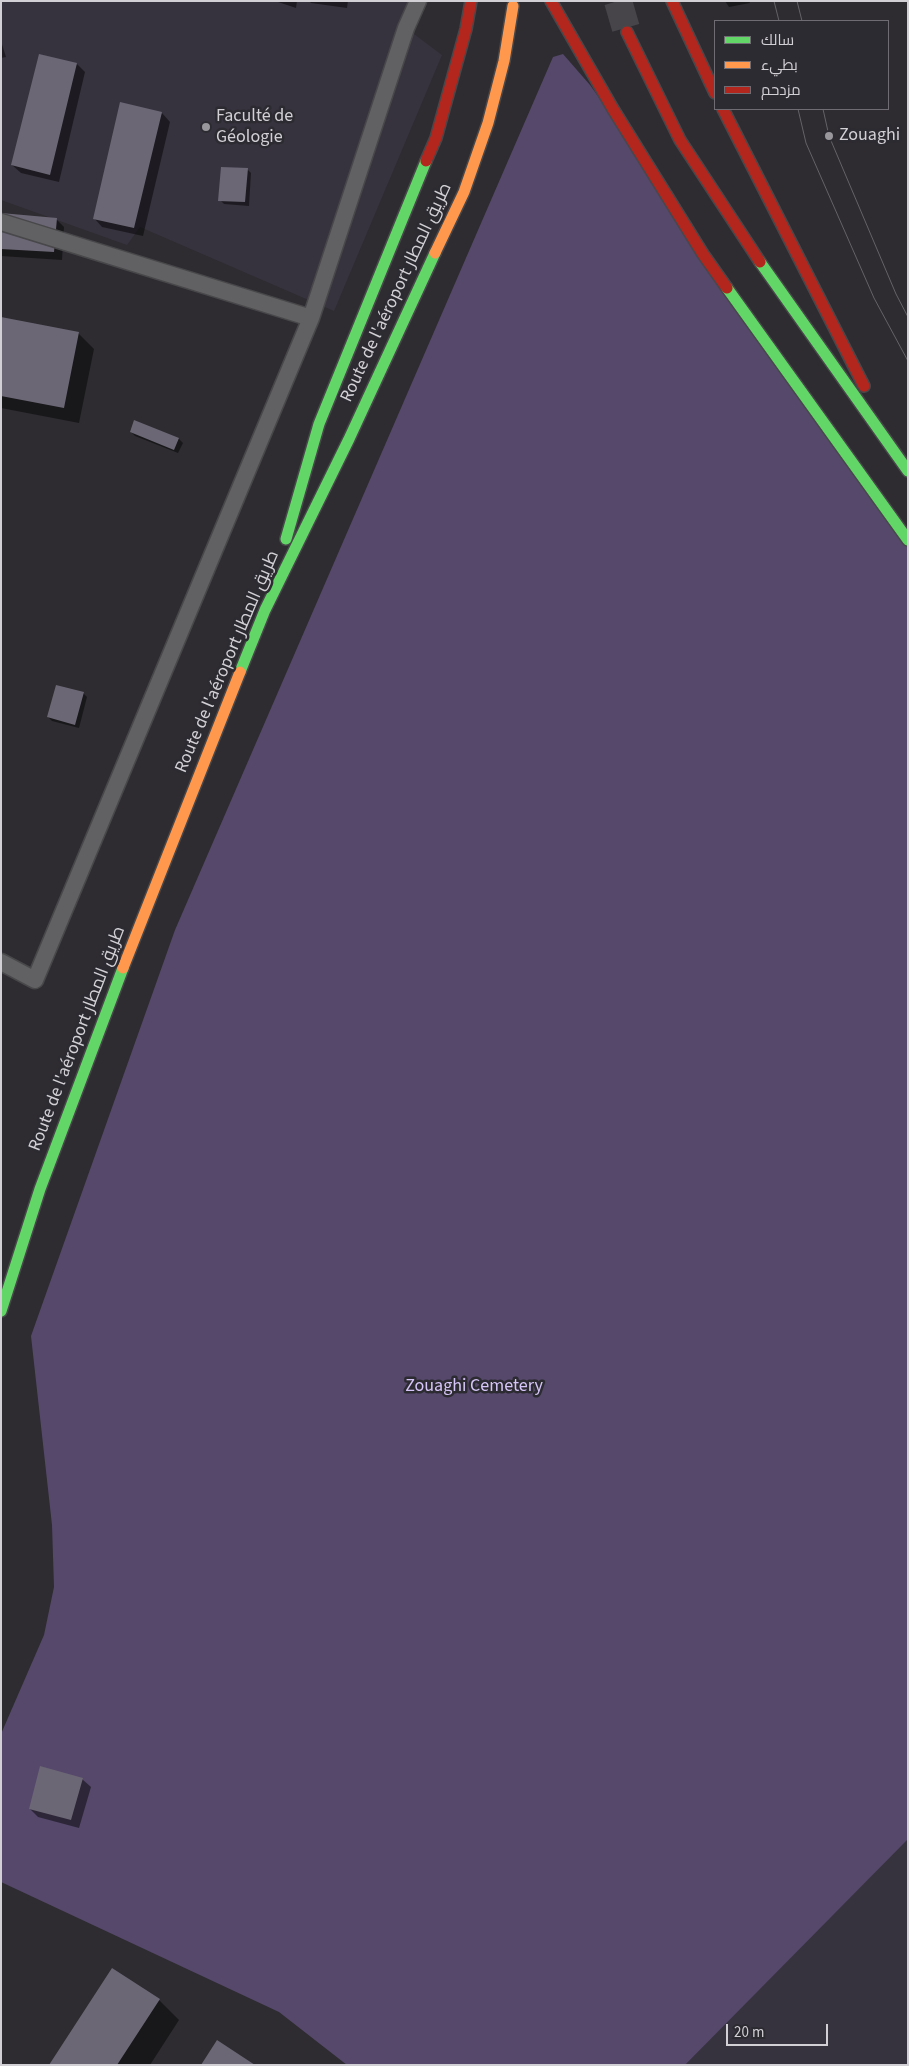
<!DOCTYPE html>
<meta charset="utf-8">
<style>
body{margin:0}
#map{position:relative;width:909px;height:2066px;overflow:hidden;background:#2e2c31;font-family:"Source Sans 3",Cairo,sans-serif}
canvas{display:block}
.frame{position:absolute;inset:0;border:2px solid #d2d0d5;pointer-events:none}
.legend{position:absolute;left:714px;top:20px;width:175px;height:90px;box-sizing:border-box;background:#2d2b32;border:1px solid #6f6d73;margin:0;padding:6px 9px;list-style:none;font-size:15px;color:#d2d0d5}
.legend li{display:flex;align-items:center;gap:10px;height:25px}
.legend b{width:25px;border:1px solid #6f6d73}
.scale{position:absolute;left:726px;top:2024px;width:102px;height:22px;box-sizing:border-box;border:2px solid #d2d0d5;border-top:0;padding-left:6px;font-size:15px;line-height:18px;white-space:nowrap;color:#d2d0d5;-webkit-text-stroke:4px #2d2b32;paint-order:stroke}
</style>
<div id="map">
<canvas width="909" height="2066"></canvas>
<div class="frame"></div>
<ul class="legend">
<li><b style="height:6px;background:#63d668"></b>سالك</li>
<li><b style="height:6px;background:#ff974d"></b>بطيء</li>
<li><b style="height:6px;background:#b3261e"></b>مزدحم</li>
</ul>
<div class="scale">20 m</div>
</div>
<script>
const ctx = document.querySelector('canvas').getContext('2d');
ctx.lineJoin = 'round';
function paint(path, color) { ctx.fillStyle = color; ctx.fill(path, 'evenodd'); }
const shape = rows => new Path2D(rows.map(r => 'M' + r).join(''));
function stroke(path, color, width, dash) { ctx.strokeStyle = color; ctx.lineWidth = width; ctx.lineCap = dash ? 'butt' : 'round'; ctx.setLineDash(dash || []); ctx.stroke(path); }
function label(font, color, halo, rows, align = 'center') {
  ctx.font = font + ' "Source Sans 3",Cairo,sans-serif'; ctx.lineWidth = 5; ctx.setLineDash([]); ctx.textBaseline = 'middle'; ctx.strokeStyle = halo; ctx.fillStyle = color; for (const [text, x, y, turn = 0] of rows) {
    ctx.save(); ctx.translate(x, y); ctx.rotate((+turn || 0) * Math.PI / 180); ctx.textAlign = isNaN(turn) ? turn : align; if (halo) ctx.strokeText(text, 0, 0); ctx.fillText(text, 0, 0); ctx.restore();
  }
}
paint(shape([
 [1,1,410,1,406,28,442,55,334,311,140,227,127,245,1,200],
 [908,1839,908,2065,685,2065,898,1848]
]), '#37333e');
paint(shape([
 [563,54,590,85,908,530,908,1839,685,2065,347,2065,279,2012,1,1882,1,1734,44,1635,54,1587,52,1525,31,1336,175,930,553,57]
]), '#55486b');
paint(shape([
 [275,1,297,1,296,8],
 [309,1,348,1,347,8,311,3],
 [725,1,749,1,750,3,729,7],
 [1,41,6,57,1,58],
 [77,64,85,72,59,182,21,173,12,165],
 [162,113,170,122,143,236,102,227,94,218],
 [247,169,251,173,249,206,224,204,220,200],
 [1,215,56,219,64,227,62,260,1,256],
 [1,318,78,333,94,349,79,423,1,408],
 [135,422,179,439,183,443,178,453,135,436,131,432],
 [83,693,87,697,79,728,52,721,48,717],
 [82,1779,91,1787,79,1828,38,1817,30,1809],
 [159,2000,179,2020,150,2065,50,2065]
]), '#0007');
paint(shape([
 [39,54,77,63,50,175,11,165],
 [120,102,162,112,134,228,93,219],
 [221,167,248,168,245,202,218,201],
 [1,213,57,218,54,252,1,249],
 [1,317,79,332,64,408,1,396],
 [134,420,179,438,174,450,130,432],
 [56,685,84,692,75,725,47,717],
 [40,1766,83,1778,71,1820,29,1809],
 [112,1968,160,1999,117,2065,49,2065],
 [217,2040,255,2065,201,2065]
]), '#6c6775');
stroke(shape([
 [618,1,627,32]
]), '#47454a', 28, [28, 14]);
const lane = shape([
 [1,222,311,318,406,28,418,1],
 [1,962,35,980,311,318]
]);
const fast = shape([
 [760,262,908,471],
 [727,288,908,540],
 [286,539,319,424,426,161],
 [240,672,265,610,349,439,435,253],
 [1,1311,40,1189,123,968]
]);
const slow = shape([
 [435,253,464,192,488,123,504,61,513,6],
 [123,968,240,672]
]);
const jam = shape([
 [551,1,613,109,703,254,727,288],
 [672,1,715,93],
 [627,32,680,140,760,262],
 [723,109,864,386],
 [426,161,436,138,466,29,471,1]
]);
stroke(lane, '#48474a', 19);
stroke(fast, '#48474a', 14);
stroke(slow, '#48474a', 14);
stroke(jam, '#48474a', 14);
stroke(lane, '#616062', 16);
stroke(fast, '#63d668', 11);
stroke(slow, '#ff974d', 11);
stroke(jam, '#b3261e', 11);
stroke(shape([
 [774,1,779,21],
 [797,1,802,21],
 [798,109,806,143,874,298,908,361],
 [823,109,829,136,896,294,908,317]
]), '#656367', 1);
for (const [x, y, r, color] of [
 [206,127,5,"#99979c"],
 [829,136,5,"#99979c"]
]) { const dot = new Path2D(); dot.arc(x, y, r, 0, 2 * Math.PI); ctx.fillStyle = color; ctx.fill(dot); stroke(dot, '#2d2b32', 2); }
label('18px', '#d2d0d5', '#2d2b32', [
 ["Faculté de",216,117],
 ["Géologie",216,138],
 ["Zouaghi",839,136]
], 'left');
label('18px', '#d2d0d5', '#2d2b32', [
 ["Route de l'aéroport طريق المطار",397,293,-65],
 ["Route de l'aéroport طريق المطار",228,662,-67],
 ["Route de l'aéroport طريق المطار",78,1039,-69]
]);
label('18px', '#d6c5f8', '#2d2b32', [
 ["Zouaghi Cemetery",474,1387]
]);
</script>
